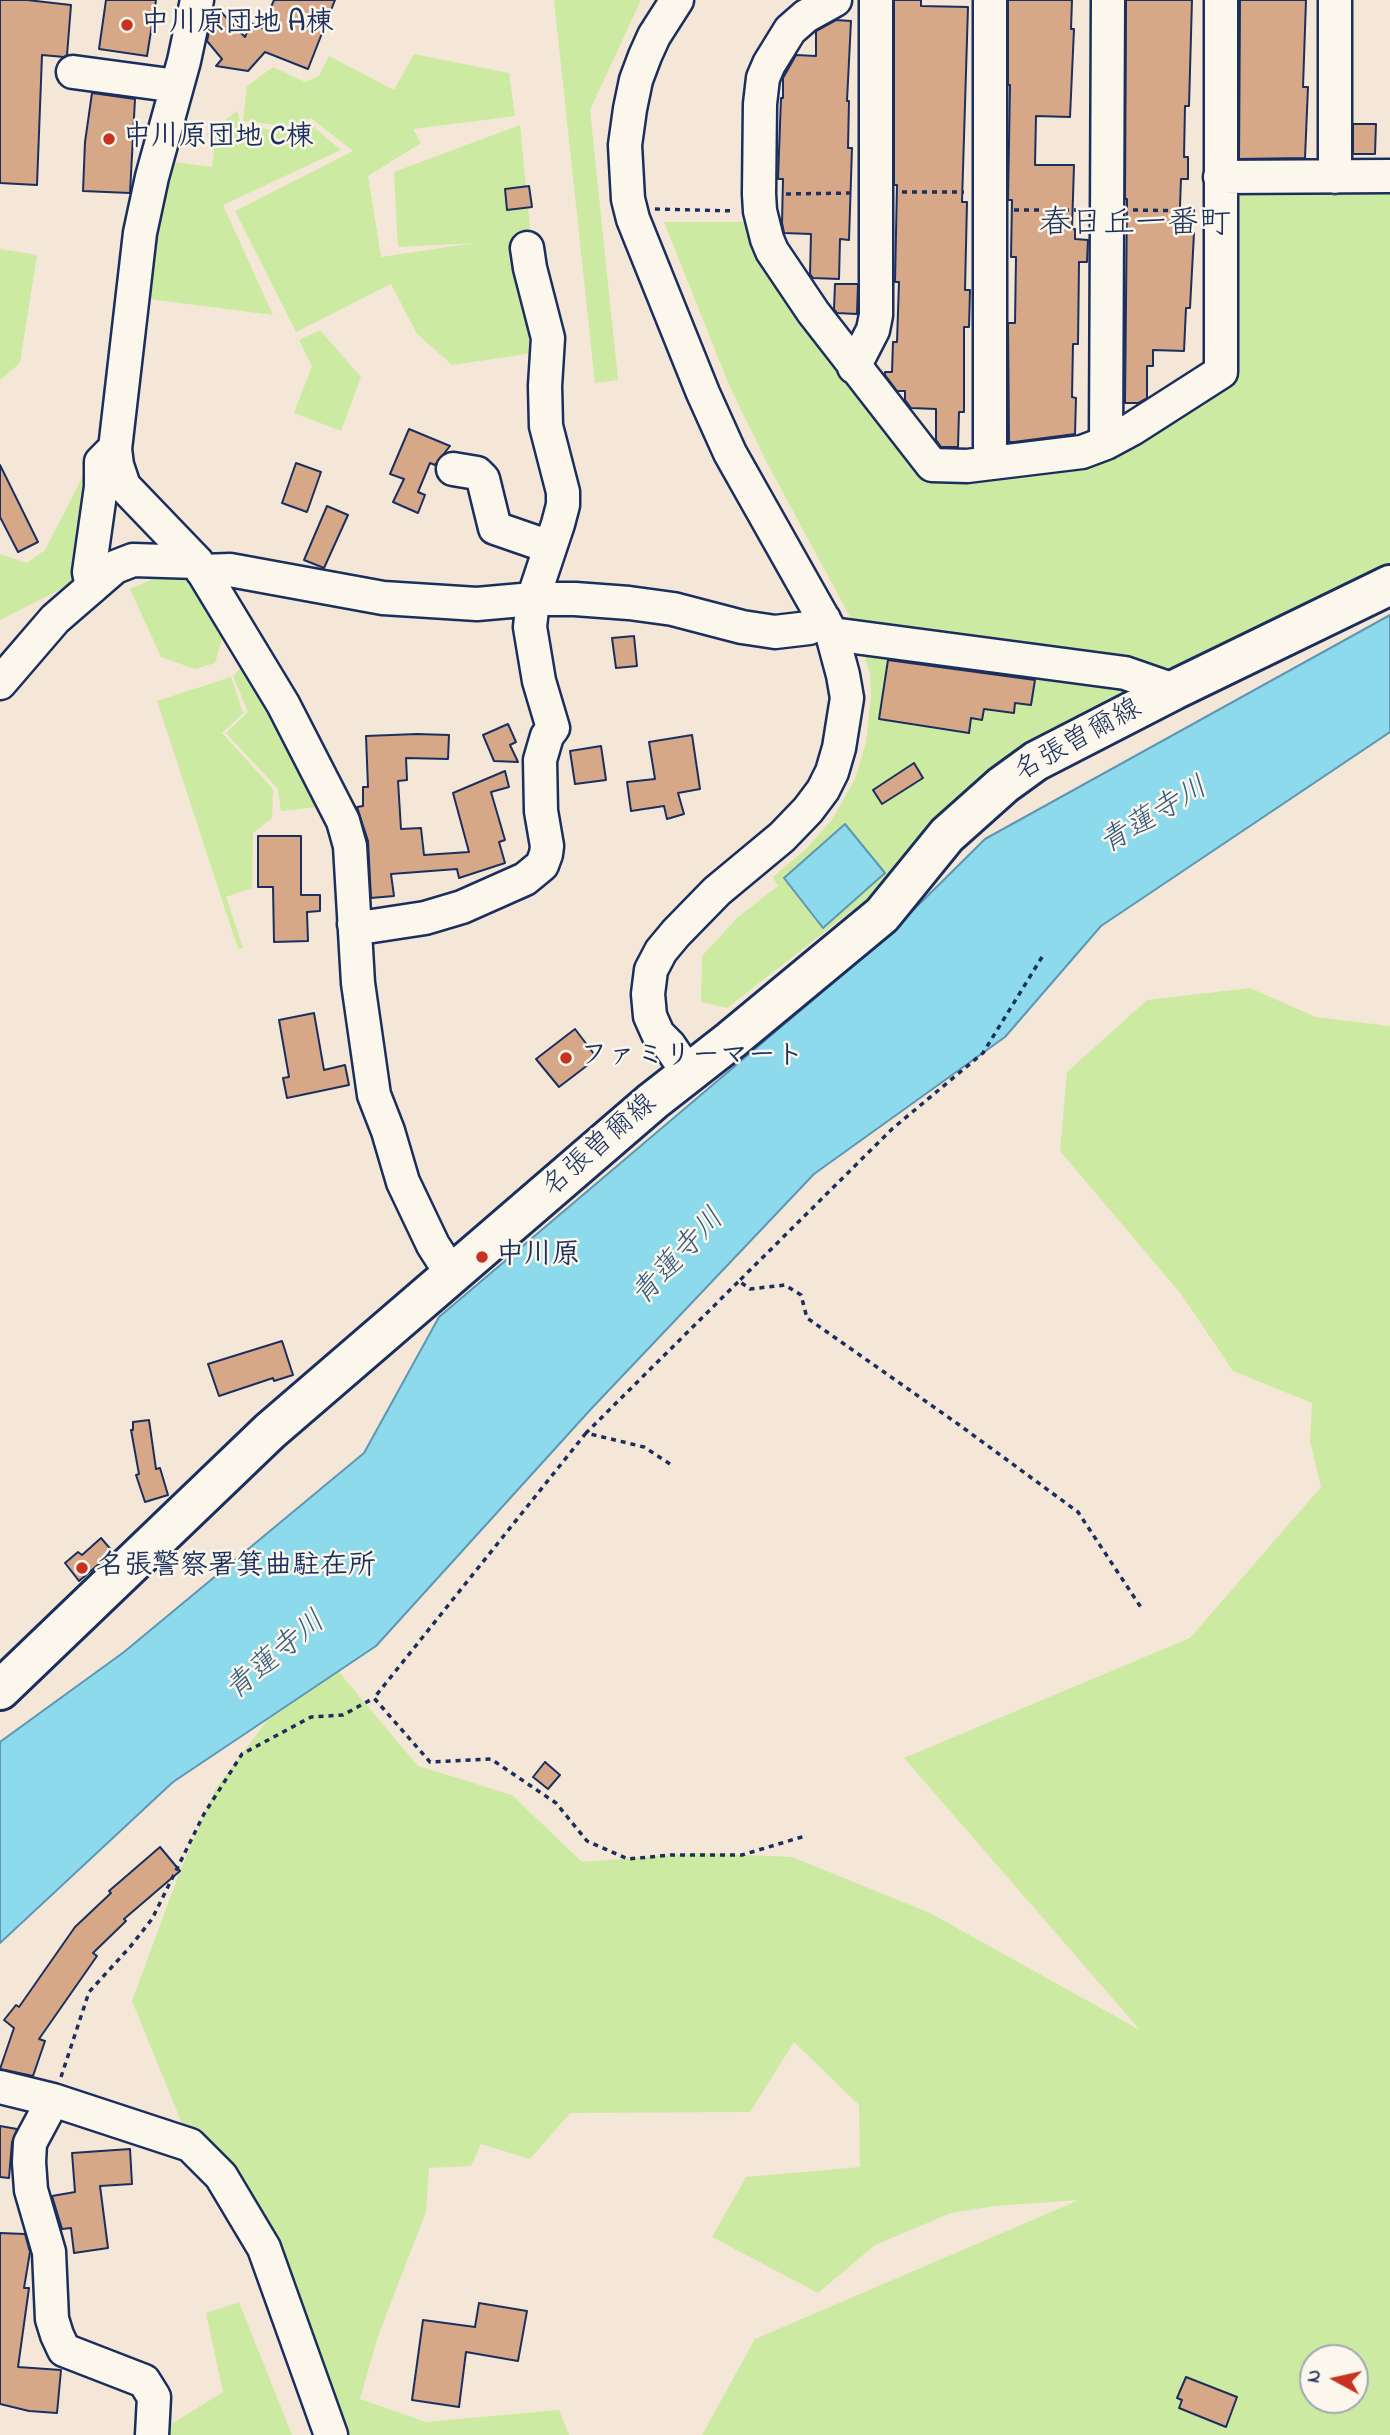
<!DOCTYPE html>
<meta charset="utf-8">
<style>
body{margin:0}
#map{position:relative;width:1390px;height:2435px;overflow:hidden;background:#f4e7d8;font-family:"Indie Flower",sans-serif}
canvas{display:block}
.north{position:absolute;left:1299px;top:2344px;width:70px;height:70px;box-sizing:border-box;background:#fbf7ec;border:2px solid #a1a7b3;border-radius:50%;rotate:278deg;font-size:19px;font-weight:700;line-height:28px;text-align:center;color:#1b2f5e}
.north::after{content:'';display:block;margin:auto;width:24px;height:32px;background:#c8321e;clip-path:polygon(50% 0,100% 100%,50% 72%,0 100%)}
</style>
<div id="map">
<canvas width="1390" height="2435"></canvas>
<div class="north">N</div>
</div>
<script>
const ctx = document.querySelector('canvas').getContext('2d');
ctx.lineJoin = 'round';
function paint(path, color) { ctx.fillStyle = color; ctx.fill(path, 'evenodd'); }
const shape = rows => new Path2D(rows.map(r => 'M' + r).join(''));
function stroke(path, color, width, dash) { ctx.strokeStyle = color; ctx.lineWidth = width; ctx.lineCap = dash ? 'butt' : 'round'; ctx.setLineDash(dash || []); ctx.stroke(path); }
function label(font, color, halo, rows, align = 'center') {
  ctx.font = font + ' "Indie Flower","Klee One",sans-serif'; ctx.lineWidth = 5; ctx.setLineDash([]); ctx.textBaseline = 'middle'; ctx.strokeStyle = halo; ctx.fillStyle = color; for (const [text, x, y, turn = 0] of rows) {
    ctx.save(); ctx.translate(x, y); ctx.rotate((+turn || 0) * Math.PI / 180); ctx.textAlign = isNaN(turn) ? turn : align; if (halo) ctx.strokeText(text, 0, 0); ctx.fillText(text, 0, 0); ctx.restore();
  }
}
paint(shape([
 [554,0,641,0,590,110,618,380,595,383],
 [414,54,509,73,515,116,413,129,421,143,368,176,381,257,474,243,398,247,394,172,520,125,531,238,547,351,452,365,417,334,391,284,296,332,235,211,353,151,311,118,287,126,243,121,247,86,273,67,305,82,319,76,329,56,394,90],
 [237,111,241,124,286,133,310,124,341,150,223,205,273,315,149,299,167,161,212,167,214,152,207,134],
 [1240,186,1390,186,1390,570,1242,640,886,884,727,1008,701,1002,702,956,738,917,778,886,773,877,806,849,831,821,855,779,866,742,871,695,870,674,856,628,766,461,729,385,664,222,753,222,928,477,1087,460,1228,381,1231,198],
 [0,249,37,255,20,363,0,380],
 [320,330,361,377,341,431,294,413,312,366,299,340],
 [88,466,81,579,0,620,0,554,27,563,45,550],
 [195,560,225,628,215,663,195,669,161,657,130,589],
 [249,659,325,806,281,811,278,789,226,733,248,712,233,676],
 [231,677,243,713,222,733,273,789,272,818,253,833,252,888,226,897,243,948,238,949,157,701],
 [1250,988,1316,1017,1390,1026,1390,2435,702,2435,755,2339,1079,2200,994,2206,951,2213,875,2245,818,2293,712,2237,746,2177,860,2167,859,2105,794,2042,750,2112,570,2113,530,2159,481,2144,471,2166,429,2168,426,2212,378,2336,360,2399,426,2422,559,2410,569,2435,345,2435,264,2248,181,2121,132,2001,180,1871,216,1788,270,1717,338,1671,418,1766,512,1795,582,1862,700,1853,792,1857,930,1913,1140,2030,904,1758,1190,1638,1321,1487,1310,1441,1312,1403,1233,1371,1181,1294,1060,1151,1067,1072,1147,1000],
 [1313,2358,1355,2358,1355,2400,1313,2400],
 [239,2302,292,2435,154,2435,223,2392,206,2313]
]), '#cdeaa2');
const water = shape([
 [1390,615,1390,732,1101,926,1005,1037,814,1174,591,1409,376,1646,173,1782,0,1943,0,1742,124,1652,364,1453,439,1317,880,943,985,839,1390,615],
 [845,824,885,873,823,928,784,878,845,824]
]);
paint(water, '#8cdaeb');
stroke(water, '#5f96b3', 2);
const building = shape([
 [0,0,27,0,71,5,67,55,64,57,42,55,37,185,0,183,0,0],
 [106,0,156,0,147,56,99,49,106,0],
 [274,0,335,0,308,69,265,52,248,71,216,66,222,59,207,41,212,18,220,11,245,37,251,23,262,28,274,0],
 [894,0,921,0,921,6,968,7,962,202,967,202,965,290,970,290,969,327,964,327,964,412,959,412,958,447,941,447,936,440,936,409,911,408,905,400,905,391,897,391,885,375,885,372,892,372,893,342,897,342,899,282,895,282,897,185,894,185,894,0],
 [1008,0,1072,0,1071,29,1074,29,1070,117,1036,116,1035,165,1074,165,1072,229,1075,229,1075,239,1088,240,1087,262,1079,262,1078,344,1073,344,1072,397,1076,398,1075,434,1014,442,1009,442,1008,323,1015,323,1016,257,1011,257,1012,200,1008,200,1010,85,1008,85,1008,0],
 [1126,0,1192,0,1189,106,1185,106,1184,157,1188,157,1188,179,1181,179,1179,232,1194,233,1190,308,1186,308,1184,351,1153,350,1153,366,1147,366,1147,398,1138,403,1125,403,1127,199,1125,199,1126,0],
 [1240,0,1306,0,1303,87,1308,87,1305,158,1239,159,1240,0],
 [836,20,851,21,847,101,849,101,848,148,852,148,849,240,840,239,839,279,813,278,810,274,811,234,784,233,782,223,783,179,778,179,781,98,783,98,783,78,796,55,816,56,816,31,836,20],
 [92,93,135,99,130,193,83,191,85,142,92,93],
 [1353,124,1376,124,1375,154,1353,154,1353,124],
 [529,186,532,207,507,210,505,189,529,186],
 [835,284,858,284,857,314,837,313,834,309,835,284],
 [409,429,450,446,435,465,430,463,418,492,425,495,418,513,393,502,404,479,390,474,409,429],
 [296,463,321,472,307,512,282,503,296,463],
 [0,465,38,542,18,552,0,517,0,465],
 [327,506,348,515,324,568,304,560,327,506],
 [634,636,637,666,616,668,612,638,634,636],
 [888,660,1035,680,1031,705,1015,703,1014,713,984,709,982,720,971,718,969,733,879,719,888,660],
 [508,724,516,742,510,745,518,762,494,761,483,735,508,724],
 [417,734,449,735,448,759,406,758,407,780,398,781,401,829,421,828,424,855,469,852,453,793,505,771,509,787,491,792,505,840,499,842,505,863,459,878,457,869,391,874,394,896,371,898,368,841,357,807,363,806,363,787,368,787,366,736,417,734],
 [692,735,700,789,678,793,684,814,667,819,664,806,631,811,627,782,655,779,649,742,692,735],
 [601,746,606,780,575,784,570,751,601,746],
 [914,763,923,778,882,804,873,790,914,763],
 [258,836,301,836,301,895,320,895,320,911,307,912,308,941,274,942,273,887,258,887,258,836],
 [314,1013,324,1070,345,1065,349,1085,287,1098,283,1078,289,1077,279,1020,314,1013],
 [575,1029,597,1058,559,1087,536,1059,575,1029],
 [282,1341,293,1375,274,1381,273,1378,219,1396,208,1364,282,1341],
 [149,1420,156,1469,160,1468,168,1495,145,1502,136,1475,139,1474,131,1430,133,1430,133,1422,149,1420],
 [101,1538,113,1552,79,1581,65,1563,78,1552,82,1555,101,1538],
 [545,1762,560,1775,548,1789,533,1777,545,1762],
 [160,1847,180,1871,124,1919,126,1921,93,1953,97,1956,39,2039,45,2041,33,2076,0,2069,14,2028,4,2020,16,2005,19,2007,75,1927,111,1893,109,1891,160,1847],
 [0,2126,17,2129,12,2142,9,2178,0,2177,0,2126],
 [130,2149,132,2184,100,2186,108,2248,74,2253,71,2228,62,2229,52,2196,75,2192,72,2153,130,2149],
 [0,2233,25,2234,30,2252,24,2288,29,2288,18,2367,61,2370,57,2413,29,2411,0,2404,0,2233],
 [479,2303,527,2311,518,2361,466,2352,459,2407,412,2400,423,2320,475,2327,479,2303],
 [1186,2377,1237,2397,1226,2427,1179,2408,1182,2400,1177,2398,1186,2377]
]);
paint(building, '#d6a888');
stroke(building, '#1b2f5e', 2);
const minor = shape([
 [197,0,184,61,152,177,140,233,115,449,117,465,124,486,197,562,283,704,343,821,350,846,358,983,374,1095,388,1131,403,1182,433,1245,451,1273],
 [677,0,654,36,645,56,636,80,630,109,625,145,628,199,633,219,703,393,730,453,832,634,843,675,847,698,839,748,832,772,823,790,808,810,782,837,717,891,676,933,661,951,651,970,648,994,650,1016,658,1034,669,1045,688,1073],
 [835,0,806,16,790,30,769,64,763,78,760,104,759,194,760,211,767,239,772,251,813,312,932,465,967,466,1082,452,1106,443,1132,429,1221,372,1221,0],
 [990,0,990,462],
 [1335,0,1335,177],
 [73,72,177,86],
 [1220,177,1390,176],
 [854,367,873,330,876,315,876,0],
 [1106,443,1108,0],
 [453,469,477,473,483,479,495,528,550,547],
 [202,571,230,570,383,598,477,604,533,599,575,599,629,603,673,609,742,627,775,632,809,628,824,619],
 [92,587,89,572,101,487,101,462,111,452],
 [832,634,1125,673,1174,690],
 [0,683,55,619,115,567,133,560,197,562],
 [354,924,366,927,425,918,462,907,525,879,542,865,546,854,547,846,541,811,540,760,547,736,553,728,539,681,530,627,533,599,558,524,563,505,563,492,546,426,545,386,548,338,530,268,527,248],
 [0,2087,53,2100,190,2145,221,2176,264,2248,331,2435],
 [53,2100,30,2143,29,2162,31,2190,49,2252,52,2319,57,2335,64,2350,144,2381,154,2397,152,2435]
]);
const major = shape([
 [0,1690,270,1431,653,1101,731,1040,882,915,947,835,1003,785,1036,761,1174,690,1390,585]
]);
stroke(minor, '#1b2f5e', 37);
stroke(major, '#1b2f5e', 44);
stroke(shape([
 [902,192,964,192],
 [786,194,852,193],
 [655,209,735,211],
 [1014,210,1083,210],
 [1133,210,1195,211],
 [1042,957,983,1053,892,1129,739,1281,750,1289,785,1285,801,1295,807,1318,958,1424,1078,1512,1142,1609],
 [586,1433,374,1698,430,1762,491,1759,556,1803,587,1841,628,1859,671,1855,742,1855,805,1836],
 [670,1464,644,1447,586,1433,739,1281],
 [61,2077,89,1992,130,1947,152,1919,204,1814,242,1754,311,1717,343,1715,374,1698]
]), '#1b2f5e', 3.5, [5, 5]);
stroke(minor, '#fbf7ec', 32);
stroke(major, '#fbf7ec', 38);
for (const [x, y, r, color] of [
 [127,25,7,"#c8321e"],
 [109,139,7,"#c8321e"],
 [566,1058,7,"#c8321e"],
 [482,1257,7,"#c8321e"],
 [82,1568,7,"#c8321e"]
]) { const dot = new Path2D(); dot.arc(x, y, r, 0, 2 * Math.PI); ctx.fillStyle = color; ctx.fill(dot); stroke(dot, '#fbf7ec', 2.5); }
label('bold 28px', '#1b2f5e', '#fbf7ec', [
 ["中川原団地 A棟",141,25],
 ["中川原団地 C棟",123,139],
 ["ファミリーマート",580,1058],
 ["中川原",496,1257],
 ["名張警察署箕曲駐在所",96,1568]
], 'left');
label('28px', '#1b2f5e', '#fbf7ec', [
 ["名張曽爾線",1079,742,-29],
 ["名張曽爾線",601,1147,-41]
]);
label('italic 30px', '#375a81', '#fbf7ec', [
 ["青蓮寺川",1155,818,-31],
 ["青蓮寺川",680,1259,-47],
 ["青蓮寺川",277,1658,-40]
]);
label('32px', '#1b2f5e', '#fbf7ec', [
 ["春日丘一番町",1135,227]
]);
</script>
